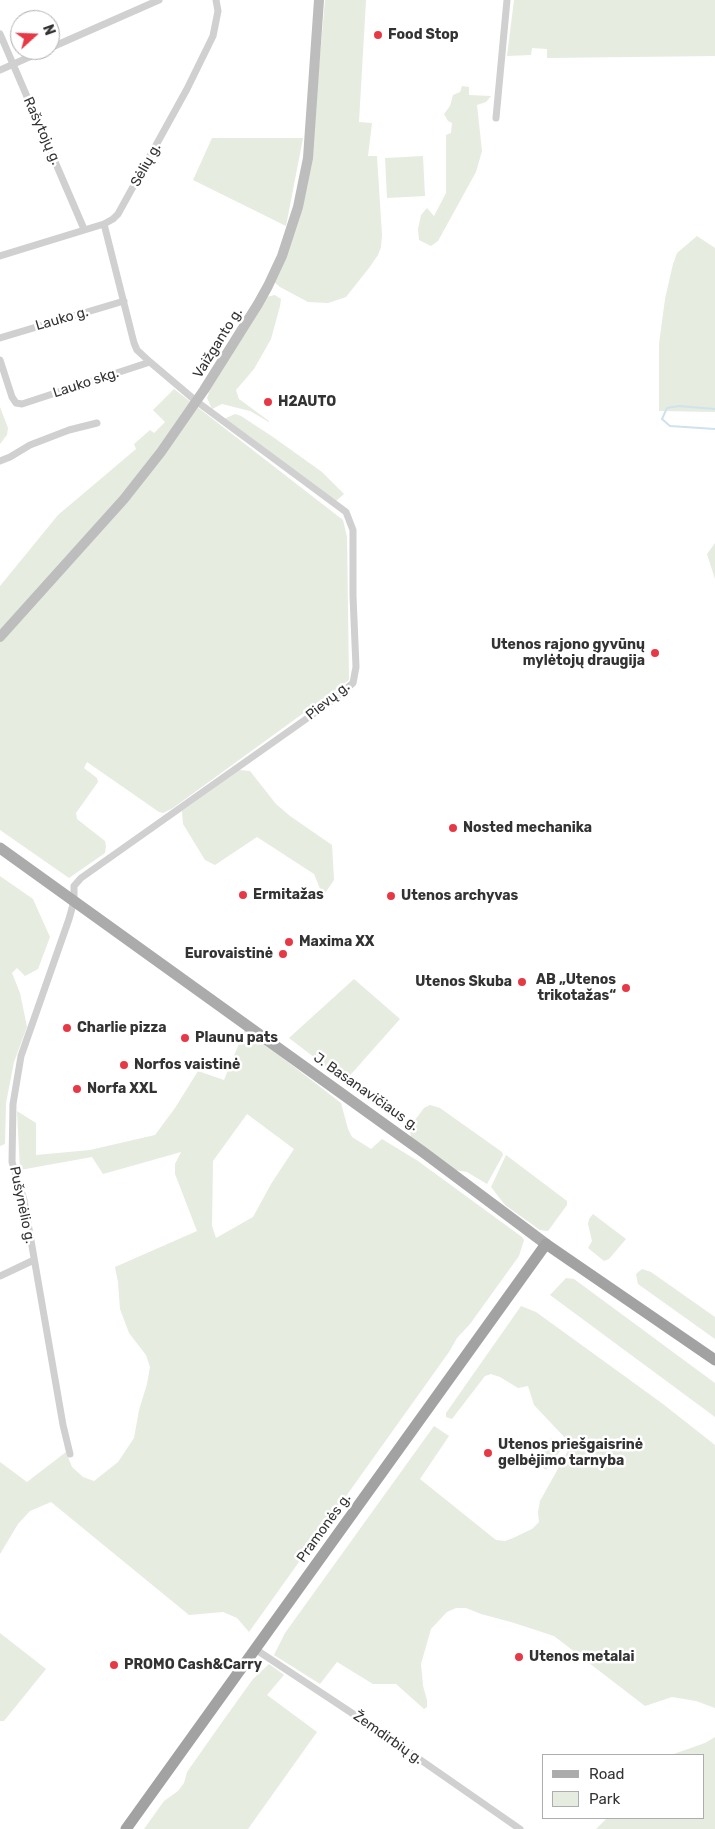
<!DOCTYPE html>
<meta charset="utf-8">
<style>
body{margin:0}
#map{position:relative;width:715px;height:1829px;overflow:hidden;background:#fff;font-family:Rubik,sans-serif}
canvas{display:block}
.legend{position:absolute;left:542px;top:1754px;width:162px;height:65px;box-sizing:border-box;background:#fff;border:1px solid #adadad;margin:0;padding:6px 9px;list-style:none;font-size:15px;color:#333}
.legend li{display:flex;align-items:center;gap:10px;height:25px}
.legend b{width:25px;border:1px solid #adadad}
.north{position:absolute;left:10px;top:10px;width:50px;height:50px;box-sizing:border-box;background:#fff;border:1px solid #adadad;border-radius:50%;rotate:70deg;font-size:14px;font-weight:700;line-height:20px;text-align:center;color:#333}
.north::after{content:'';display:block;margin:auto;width:18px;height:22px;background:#e63946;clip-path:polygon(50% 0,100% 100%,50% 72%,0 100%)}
</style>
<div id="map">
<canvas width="715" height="1829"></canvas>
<ul class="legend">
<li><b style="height:6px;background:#ababab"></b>Road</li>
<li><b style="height:14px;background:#e6ecdf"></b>Park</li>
</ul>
<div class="north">N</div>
</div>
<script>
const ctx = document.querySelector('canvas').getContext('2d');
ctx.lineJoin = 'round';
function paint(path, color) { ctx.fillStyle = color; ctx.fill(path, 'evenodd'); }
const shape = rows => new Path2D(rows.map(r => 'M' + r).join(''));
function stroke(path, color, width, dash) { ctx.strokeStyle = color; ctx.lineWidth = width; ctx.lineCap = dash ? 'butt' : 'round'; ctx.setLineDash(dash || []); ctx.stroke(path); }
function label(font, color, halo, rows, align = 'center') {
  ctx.font = font + ' Rubik,sans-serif'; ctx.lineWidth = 5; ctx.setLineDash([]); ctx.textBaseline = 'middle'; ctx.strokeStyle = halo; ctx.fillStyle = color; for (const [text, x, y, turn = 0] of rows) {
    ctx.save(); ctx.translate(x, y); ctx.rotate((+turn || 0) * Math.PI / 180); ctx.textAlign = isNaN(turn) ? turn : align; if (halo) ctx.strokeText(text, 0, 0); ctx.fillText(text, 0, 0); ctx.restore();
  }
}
paint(shape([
 [325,0,366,0,359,122,372,123,368,156,377,156,382,235,381,247,378,255,369,268,346,297,328,303,308,302,280,287,274,282,310,168],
 [514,0,715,0,715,56,547,58,547,49,532,48,531,55,507,56],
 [462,86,469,87,469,95,491,96,486,102,477,105,482,151,476,172,438,241,431,246,419,240,418,229,421,215,427,208,434,216,446,193,446,135,451,133,452,123,448,121,444,114,450,106,453,95,460,92],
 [212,138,303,138,286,226,193,180],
 [423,156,425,196,387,198,385,158],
 [697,236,715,248,715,412,659,411,659,344,665,299,673,264,677,253],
 [275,295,281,299,280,306,271,339,254,369,236,390,239,399,269,421,269,422,250,411,222,404,212,409,207,398,210,390,266,297],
 [174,389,343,520,347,537,349,680,173,808,163,813,159,812,87,762,84,768,97,778,98,782,76,813,77,819,105,841,106,846,105,853,69,878,0,830,0,586,58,515,136,449,134,444,150,430,154,433,165,422,153,410],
 [0,407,8,428,7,435,0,444],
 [235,414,241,416,273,437,322,472,344,494,336,501,224,419],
 [715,543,715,579,707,554],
 [239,770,250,771,276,804,290,816,332,845,334,880,323,896,314,874,257,837,215,865,205,860,183,824,182,811],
 [0,876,33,899,50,937,38,969,25,976,17,968,12,973,20,993,27,1027,14,1062,6,1103,5,1144,0,1146],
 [354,979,400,1019,345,1081,289,1038],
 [245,1029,341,1103,348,1129,352,1137,371,1149,382,1139,418,1161,522,1237,524,1240,519,1256,470,1324,457,1338,449,1352,249,1632,237,1618,223,1612,189,1615,51,1502,30,1511,18,1524,0,1554,0,1462,27,1482,66,1452,72,1467,83,1477,94,1481,118,1462,134,1438,139,1410,147,1384,150,1367,146,1355,129,1333,120,1309,118,1282,115,1267,197,1231,175,1174,175,1164,181,1152,103,1174,92,1157,20,1170,17,1111,36,1123,36,1155,90,1150,155,1135,175,1108,198,1071,224,1080],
 [247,1114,294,1149,271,1184,253,1217,216,1238,212,1226,213,1161],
 [430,1105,440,1108,502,1152,503,1155,487,1184,467,1172,455,1170,411,1137,410,1129,412,1124,424,1108],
 [506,1155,567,1201,567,1205,548,1231,540,1230,505,1205,491,1187],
 [593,1214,626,1239,609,1259,604,1261,588,1248,592,1241,588,1224,589,1219],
 [642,1269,651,1272,715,1317,715,1339,638,1284,636,1274],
 [566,1278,574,1279,715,1383,715,1417,550,1295],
 [521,1306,536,1312,663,1404,715,1445,715,1708,696,1701,672,1697,645,1706,554,1636,511,1622,481,1614,466,1608,456,1608,447,1612,431,1629,421,1664,423,1686,427,1700,427,1707,424,1709,396,1684,373,1684,337,1662,320,1684,274,1655,285,1633,434,1426,449,1436,420,1479,496,1540,505,1541,513,1538,532,1529,539,1522,538,1512,540,1501,570,1447,568,1441,534,1405,528,1386,518,1388,500,1377,491,1374,485,1376,452,1419,446,1417,446,1413],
 [551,1438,563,1447,546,1470,534,1461],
 [0,1633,46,1669,4,1721,0,1721],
 [269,1664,284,1675,267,1695,317,1732,248,1829,144,1829,164,1801,178,1791,184,1783,187,1772,225,1718,253,1679],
 [715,1737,715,1829,596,1829,607,1818,704,1818,704,1755,671,1755,705,1743]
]), '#e6ecdf');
stroke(shape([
 [715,409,679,406,667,408,662,419,670,426,715,429]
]), '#cfe2ee', 2);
stroke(shape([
 [0,34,84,229],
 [50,48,159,0],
 [0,70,45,50],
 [496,118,507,0],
 [0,256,104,224,113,219,118,214,187,89,213,36,218,11,216,0],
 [0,338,124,301],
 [0,360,12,397,16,403,22,404,150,362],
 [0,461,10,457,30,445,69,430,97,423],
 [0,1276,34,1260],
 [70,1454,63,1425,24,1200,12,1162,13,1104,21,1056,69,919,74,901,74,886,81,878,333,700,353,683,356,667,353,596,353,530,346,512,196,401,150,362,137,350,134,343,104,224],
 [255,1649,379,1731,520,1829]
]), '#d0d0d0', 7);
stroke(shape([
 [0,637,124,499,161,452,204,390,258,304,268,286,282,256,298,207,308,158,319,0]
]), '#bdbdbd', 10);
stroke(shape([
 [0,848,423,1152,546,1244]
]), '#ababab', 11);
stroke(shape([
 [126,1829,546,1244,715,1360]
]), '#a2a2a2', 11);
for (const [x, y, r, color] of [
 [378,35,5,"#e63946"],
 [268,402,5,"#e63946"],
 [655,653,5,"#e63946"],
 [453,828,5,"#e63946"],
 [243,895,5,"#e63946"],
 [391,896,5,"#e63946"],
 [289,942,5,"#e63946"],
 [283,954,5,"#e63946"],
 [522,982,5,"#e63946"],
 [626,988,5,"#e63946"],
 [67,1028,5,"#e63946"],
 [185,1038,5,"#e63946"],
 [124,1065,5,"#e63946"],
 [77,1089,5,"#e63946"],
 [488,1453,5,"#e63946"],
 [519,1657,5,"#e63946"],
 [114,1665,5,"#e63946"]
]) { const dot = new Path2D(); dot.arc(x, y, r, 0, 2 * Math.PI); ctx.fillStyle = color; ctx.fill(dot); stroke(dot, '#fff', 2); }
label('bold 14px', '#333', '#fff', [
 ["Food Stop",388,35],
 ["H2AUTO",278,402],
 ["Utenos rajono gyvūnų",645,645,"right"],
 ["mylėtojų draugija",645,661,"right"],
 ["Nosted mechanika",463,828],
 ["Ermitažas",253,895],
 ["Utenos archyvas",401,896],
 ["Maxima XX",299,942],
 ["Eurovaistinė",273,954,"right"],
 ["AB „Utenos",616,980,"right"],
 ["trikotažas“",616,996,"right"],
 ["Utenos Skuba",512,982,"right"],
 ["Charlie pizza",77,1028],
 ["Plaunu pats",195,1038],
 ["Norfos vaistinė",134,1065],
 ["Norfa XXL",87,1089],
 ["Utenos priešgaisrinė",498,1445],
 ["gelbėjimo tarnyba",498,1461],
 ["Utenos metalai",529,1657],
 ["PROMO Cash&Carry",124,1665]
], 'left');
label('14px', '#333', '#fff', [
 ["Rašytojų g.",42,131,66],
 ["Sėlių g.",146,165,-61],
 ["Lauko g.",62,319,-16],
 ["Vaižganto g.",218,343,-58],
 ["Lauko skg.",86,383,-18],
 ["Pievų g.",328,701,-39],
 ["J. Basanavičiaus g.",366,1092,35],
 ["Pušynėlio g.",22,1205,78],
 ["Pramonės g.",324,1528,-54],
 ["Žemdirbių g.",388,1738,35]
]);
</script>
